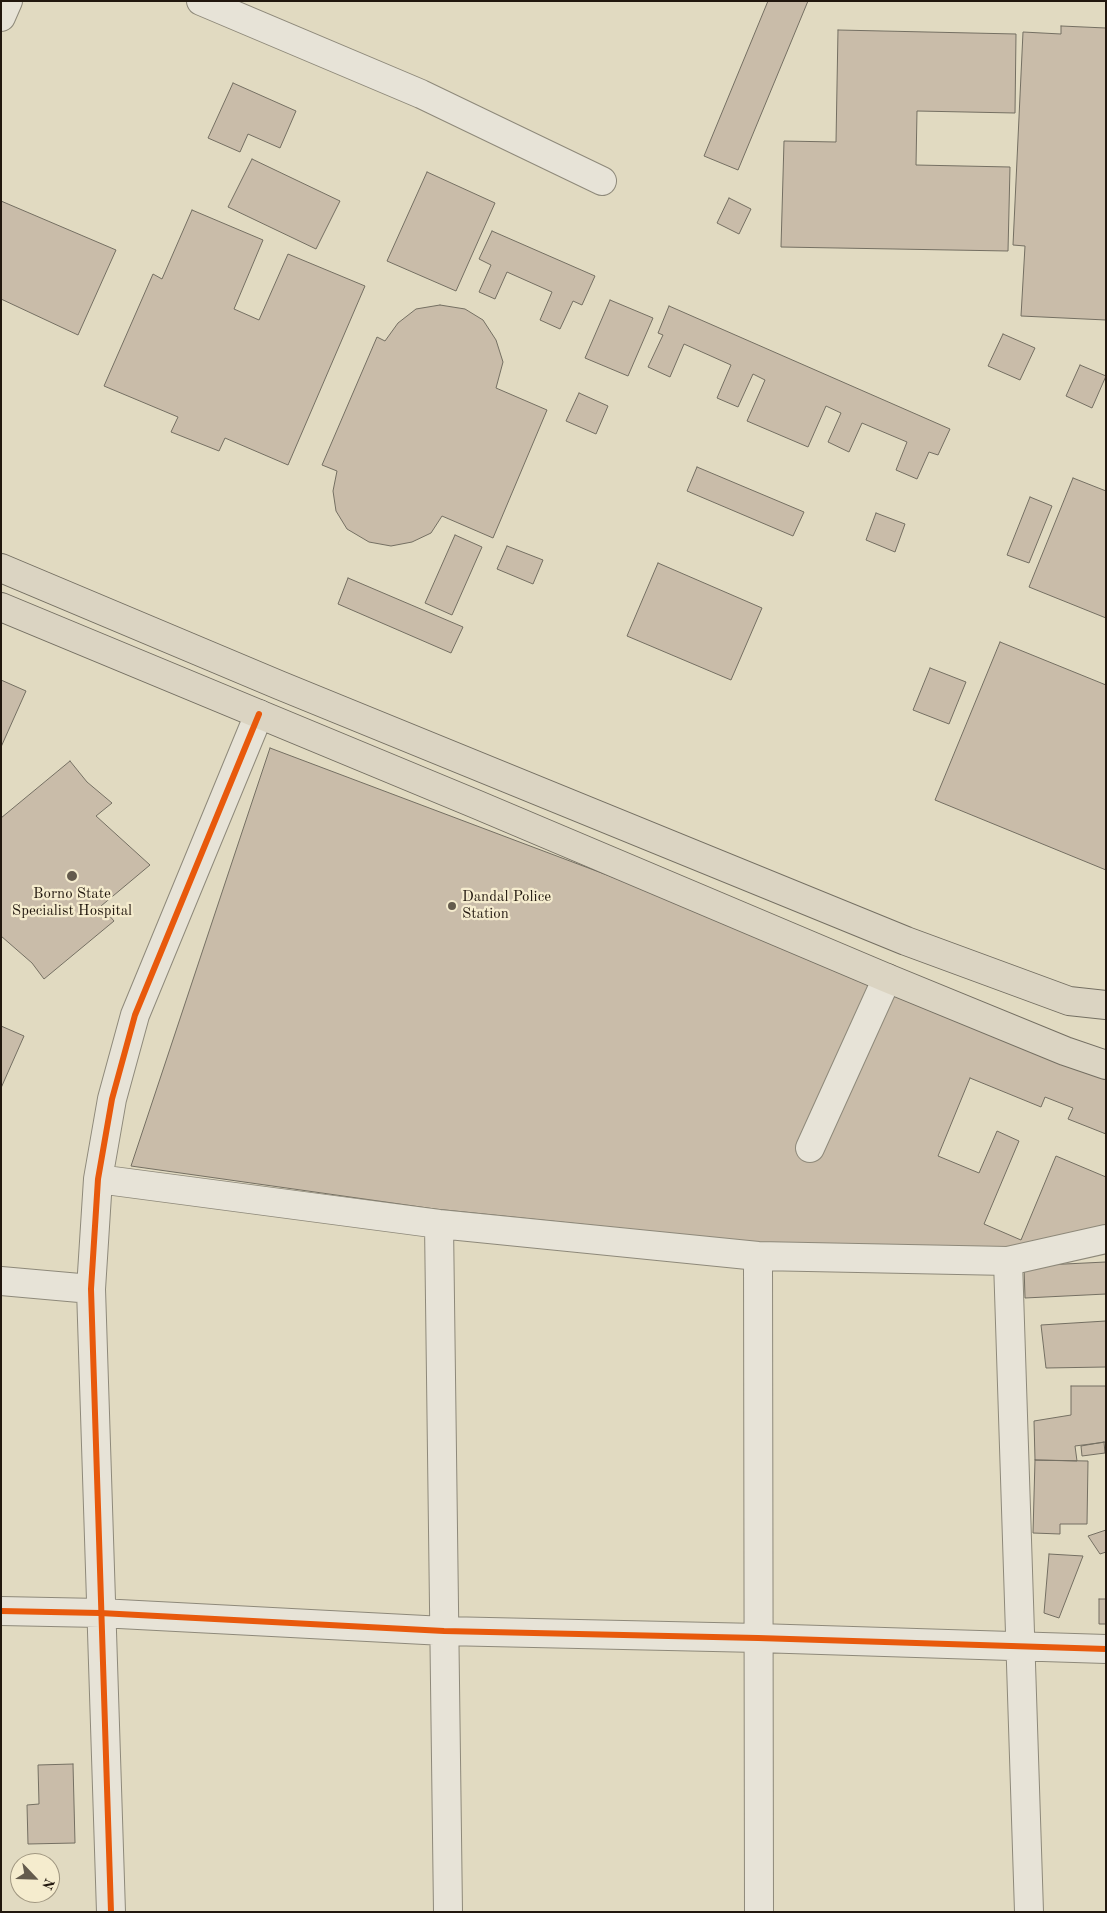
<!DOCTYPE html>
<style>
body{margin:0}
#map{position:relative;width:1107px;height:1913px;overflow:hidden;background:#e1dac1;font-family:"Old Standard TT",serif}
canvas{display:block}
.frame{position:absolute;inset:0;border:2px solid #21170e;pointer-events:none}
.north{position:absolute;left:10px;top:1853px;width:50px;height:50px;box-sizing:border-box;background:#f5ecce;border:1px solid #a09781;border-radius:50%;rotate:114deg;font-size:14px;font-weight:700;line-height:20px;text-align:center;color:#21170e}
.north::after{content:'';display:block;margin:auto;width:18px;height:22px;background:#645b4d;clip-path:polygon(50% 0,100% 100%,50% 72%,0 100%)}
</style>
<div id="map">
<canvas width="1107" height="1913"></canvas>
<div class="frame"></div>
<div class="north">N</div>
</div>
<script>
const ctx = document.querySelector('canvas').getContext('2d');
ctx.lineJoin = 'round';
function paint(path, color) { ctx.fillStyle = color; ctx.fill(path, 'evenodd'); }
const shape = rows => new Path2D(rows.map(r => 'M' + r).join(''));
function stroke(path, color, width, dash) { ctx.strokeStyle = color; ctx.lineWidth = width; ctx.lineCap = dash ? 'butt' : 'round'; ctx.setLineDash(dash || []); ctx.stroke(path); }
function label(font, color, halo, rows, align = 'center') {
  ctx.font = font + ' "Old Standard TT",serif'; ctx.lineWidth = 4.5; ctx.setLineDash([]); ctx.textBaseline = 'middle'; ctx.strokeStyle = halo; ctx.fillStyle = color; for (const [text, x, y, turn = 0] of rows) {
    ctx.save(); ctx.translate(x, y); ctx.rotate((+turn || 0) * Math.PI / 180); ctx.textAlign = isNaN(turn) ? turn : align; if (halo) ctx.strokeText(text, 0, 0); ctx.fillText(text, 0, 0); ctx.restore();
  }
}
const building = shape([
 [768,1,808,1,738,170,704,156,768,1],
 [1061,26,1106,28,1106,320,1021,316,1025,246,1013,245,1023,32,1061,34,1061,26],
 [838,30,1016,34,1015,113,917,111,916,165,1010,167,1008,251,781,247,784,141,836,142,838,30],
 [233,83,296,111,280,148,248,134,240,152,208,138,233,83],
 [252,159,340,201,316,249,228,207,252,159],
 [427,172,495,203,456,291,387,261,427,172],
 [729,198,751,209,739,234,717,223,729,198],
 [1,201,116,250,78,335,1,299,1,201],
 [192,210,263,240,234,309,259,320,288,254,365,286,288,465,225,438,219,451,171,432,178,417,104,386,153,274,162,279,192,210],
 [492,231,595,276,582,305,573,301,560,329,540,320,552,292,507,272,495,299,479,292,491,265,479,259,492,231],
 [610,300,653,318,628,376,585,358,610,300],
 [440,305,465,309,483,320,496,340,503,362,496,388,547,410,493,538,442,516,431,533,412,542,391,546,369,542,347,529,336,511,333,491,337,471,322,465,377,337,385,341,398,323,416,309,440,305],
 [669,306,950,429,938,455,929,452,917,479,896,470,907,442,862,423,849,452,828,442,841,413,826,406,808,447,747,421,765,380,753,374,738,407,717,398,731,365,684,344,670,377,648,367,663,335,658,333,669,306],
 [1003,334,1035,348,1020,380,988,366,1003,334],
 [1080,365,1106,376,1092,408,1066,396,1080,365],
 [579,393,608,406,596,434,566,421,579,393],
 [697,467,804,512,793,536,687,491,697,467],
 [1073,478,1106,491,1106,618,1029,587,1073,478],
 [1030,497,1052,506,1029,563,1007,555,1030,497],
 [876,513,905,524,895,552,866,540,876,513],
 [455,535,482,547,452,615,425,603,455,535],
 [507,546,543,560,533,584,497,569,507,546],
 [658,563,762,608,731,680,627,636,658,563],
 [348,578,463,627,451,653,338,604,348,578],
 [1000,642,1106,685,1106,870,935,800,1000,642],
 [930,668,966,682,949,724,913,710,930,668],
 [1,680,26,691,1,747,1,680],
 [270,748,1106,1063,1106,1226,1008,1261,753,1242,435,1209,131,1166,270,748],
 [70,761,87,782,112,803,96,816,150,865,101,906,114,921,44,979,32,963,1,936,1,818,70,761],
 [1,1026,24,1036,1,1088,1,1026],
 [970,1078,1041,1107,1045,1097,1073,1108,1068,1119,1106,1134,1106,1177,1056,1156,1021,1240,984,1224,1019,1141,997,1131,979,1173,938,1156,970,1078],
 [1106,1262,1106,1294,1025,1298,1024,1266,1106,1262],
 [1106,1321,1106,1367,1046,1368,1041,1325,1106,1321],
 [1071,1386,1106,1386,1106,1442,1075,1446,1077,1461,1035,1460,1034,1421,1071,1415,1071,1386],
 [1104,1442,1105,1453,1082,1456,1081,1446,1104,1442],
 [1035,1460,1088,1461,1087,1524,1060,1524,1060,1534,1033,1533,1035,1460],
 [1106,1530,1106,1552,1100,1554,1088,1536,1106,1530],
 [1049,1554,1083,1556,1059,1618,1044,1613,1049,1554],
 [1099,1599,1106,1599,1106,1624,1099,1624,1099,1599],
 [73,1764,75,1843,28,1844,27,1805,39,1804,38,1765,73,1764]
]);
paint(building, '#c9bca9');
stroke(building, '#746f62', 1);
const street = shape([
 [201,1,421,94,602,181],
 [1,17,8,1],
 [810,1148,887,978],
 [98,1179,439,1224,758,1256,1008,1261,1106,1239],
 [439,1224,448,1912],
 [758,1256,759,1912],
 [1008,1261,1029,1912],
 [1,1281,91,1289],
 [1,1611,100,1613,444,1631,758,1638,1106,1649],
 [111,1912,91,1289,98,1179,112,1099,135,1015,259,714]
]);
const primary = shape([
 [1,568,279,685,906,941,1069,1001,1106,1005],
 [1,607,478,805,887,978,1065,1051,1106,1065]
]);
stroke(street, '#8e897a', 30);
stroke(primary, '#746f62', 30);
stroke(street, '#e7e3d7', 28);
stroke(primary, '#dbd4c2', 28);
stroke(shape([
 [1,1611,100,1613,444,1631,758,1638,1106,1649],
 [111,1912,91,1289,98,1179,112,1099,135,1015,259,714]
]), '#e8590c', 6);
for (const [x, y, r, color] of [
 [72,876,6,"#645b4d"],
 [452,906,5,"#645b4d"]
]) { const dot = new Path2D(); dot.arc(x, y, r, 0, 2 * Math.PI); ctx.fillStyle = color; ctx.fill(dot); stroke(dot, '#f5ecce', 2); }
label('15px', '#21170e', '#f5ecce', [
 ["Borno State",72,894],
 ["Specialist Hospital",72,911],
 ["Dandal Police",462,897,"left"],
 ["Station",462,914,"left"]
]);
</script>
